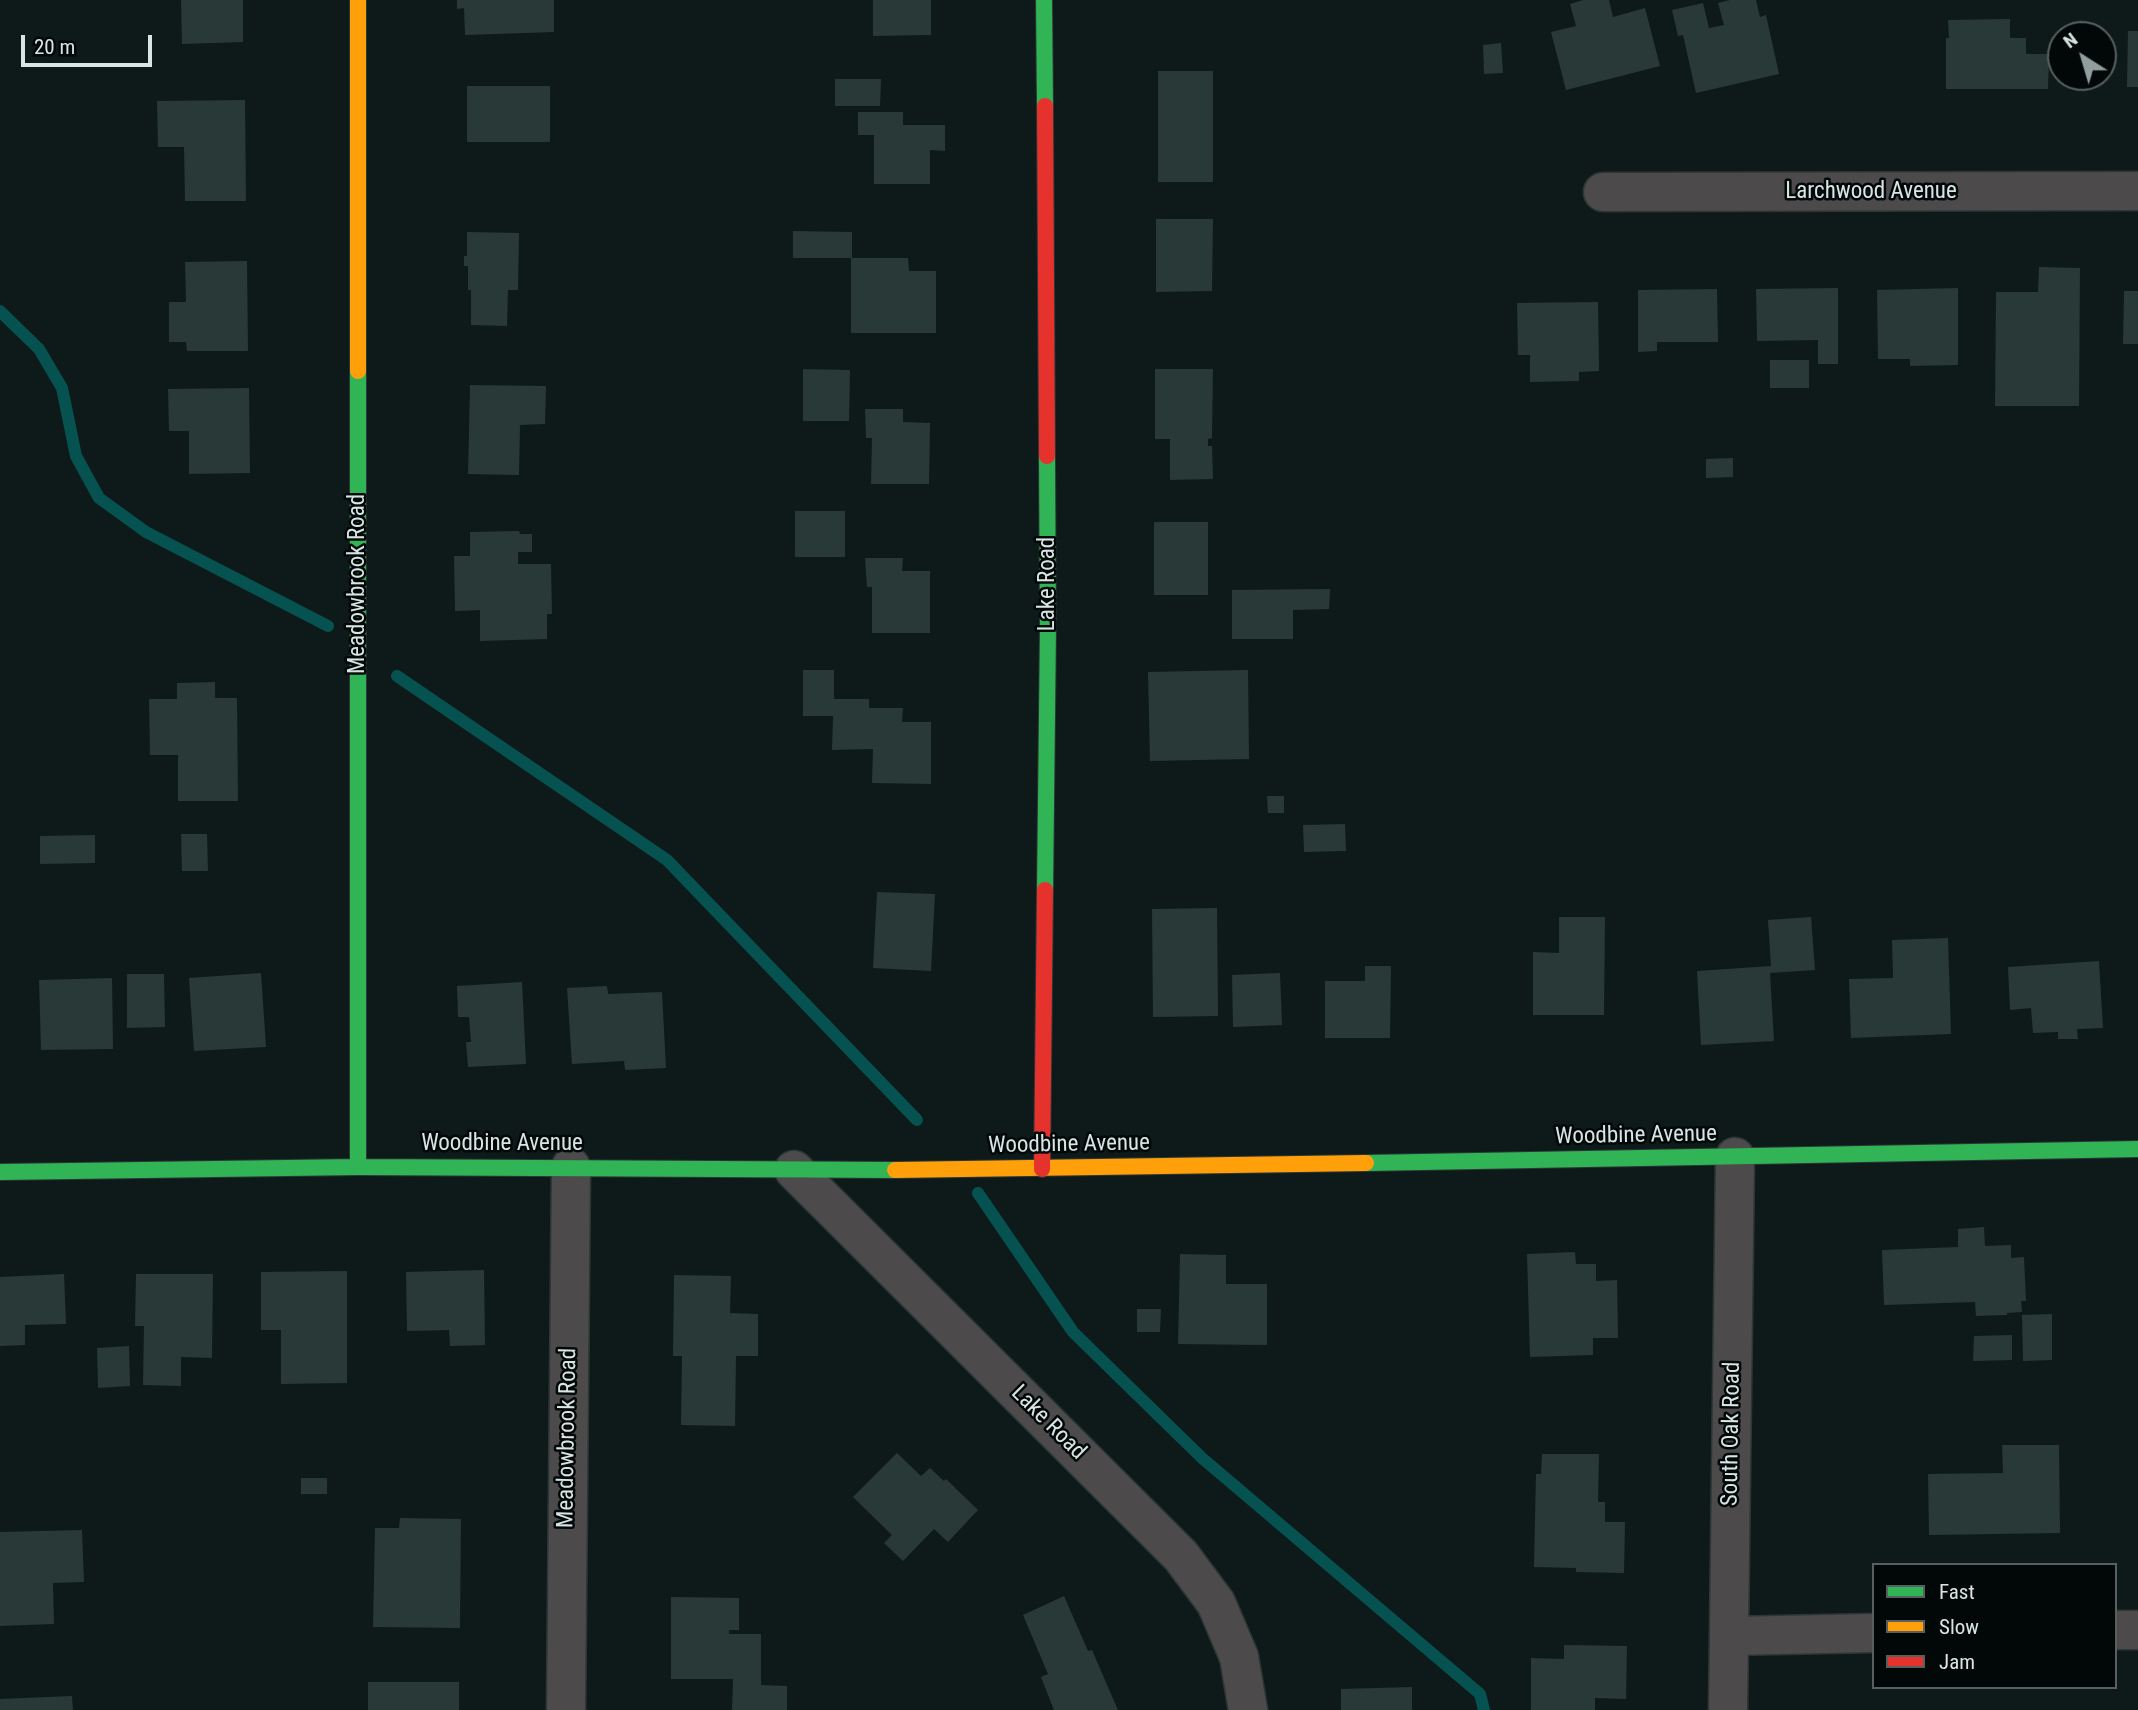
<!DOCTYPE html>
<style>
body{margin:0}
#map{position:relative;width:2138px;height:1710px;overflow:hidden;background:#0e1a1a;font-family:"Roboto Condensed",sans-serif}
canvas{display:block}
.legend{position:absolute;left:1872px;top:1563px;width:245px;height:126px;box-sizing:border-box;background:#020807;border:2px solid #58605f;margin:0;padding:9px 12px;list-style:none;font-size:21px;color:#d8e5e4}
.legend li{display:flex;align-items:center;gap:14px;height:35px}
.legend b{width:35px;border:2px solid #58605f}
.north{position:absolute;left:2047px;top:21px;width:70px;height:70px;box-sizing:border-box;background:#020807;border:2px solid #58605f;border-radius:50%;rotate:323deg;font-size:19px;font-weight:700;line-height:28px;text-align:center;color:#d8e5e4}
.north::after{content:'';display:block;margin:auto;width:24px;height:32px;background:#919e9d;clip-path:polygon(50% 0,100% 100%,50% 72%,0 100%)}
.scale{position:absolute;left:21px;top:35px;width:131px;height:32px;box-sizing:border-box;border:4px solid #d8e5e4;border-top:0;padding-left:9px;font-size:21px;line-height:24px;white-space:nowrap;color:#d8e5e4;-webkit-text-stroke:5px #020807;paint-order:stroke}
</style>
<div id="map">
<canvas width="2138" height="1710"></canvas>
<ul class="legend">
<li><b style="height:9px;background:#30b455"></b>Fast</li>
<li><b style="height:9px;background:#ff9f0a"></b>Slow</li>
<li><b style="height:9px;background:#e5322d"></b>Jam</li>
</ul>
<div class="north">N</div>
<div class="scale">20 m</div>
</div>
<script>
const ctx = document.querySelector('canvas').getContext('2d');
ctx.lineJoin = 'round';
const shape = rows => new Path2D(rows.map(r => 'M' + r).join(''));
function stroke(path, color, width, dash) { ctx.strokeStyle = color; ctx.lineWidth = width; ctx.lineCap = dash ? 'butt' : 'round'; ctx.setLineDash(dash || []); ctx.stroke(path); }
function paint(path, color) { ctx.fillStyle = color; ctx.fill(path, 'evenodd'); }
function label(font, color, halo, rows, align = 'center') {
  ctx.font = font + ' "Roboto Condensed",sans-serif'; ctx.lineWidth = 5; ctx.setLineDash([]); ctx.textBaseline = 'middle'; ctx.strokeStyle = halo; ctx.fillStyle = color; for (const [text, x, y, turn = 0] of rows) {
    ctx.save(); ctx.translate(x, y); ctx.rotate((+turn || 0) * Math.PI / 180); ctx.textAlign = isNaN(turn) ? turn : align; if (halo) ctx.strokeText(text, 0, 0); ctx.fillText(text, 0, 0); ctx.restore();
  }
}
stroke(shape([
 [0,311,39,349,62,388,76,456,99,498,146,532,328,626],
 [397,676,667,860,917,1120],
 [978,1193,1073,1332,1202,1458,1480,1694,1484,1710]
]), '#065250', 12);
paint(shape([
 [181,0,243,0,243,42,182,44],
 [457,0,554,0,554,32,465,35,464,8,457,9],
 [873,0,931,0,931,35,873,36],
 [1583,0,1609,0,1613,17,1645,8,1660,66,1566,90,1551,32,1576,26,1570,4],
 [1730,0,1756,0,1760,17,1766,15,1779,74,1696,93,1683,35,1678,36,1672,10,1703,3,1709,28,1724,25,1718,3],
 [2010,19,2010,38,2026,38,2026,54,2049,54,2048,89,1946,89,1946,38,1949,38,1948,20],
 [2128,31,2138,31,2138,87,2127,87],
 [1501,43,1503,73,1484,74,1483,45],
 [1158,71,1213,71,1213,182,1158,182],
 [835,79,881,79,880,106,835,106],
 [467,86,550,86,550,142,467,142],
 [245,100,246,201,185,201,184,147,158,147,157,101],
 [858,112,903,112,903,125,945,125,945,151,930,150,930,184,874,184,874,135,858,135],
 [1156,219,1213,219,1212,291,1156,292],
 [793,231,852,232,852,258,793,258],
 [467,232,519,233,518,290,508,290,507,326,471,325,471,290,468,290,468,266,464,266,464,256,467,256],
 [851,258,908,258,909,271,936,271,936,333,851,333],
 [247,261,248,351,187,351,186,342,169,342,169,302,186,302,185,262],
 [2039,267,2080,268,2079,406,1995,406,1996,292,2038,292],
 [1838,288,1838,364,1818,364,1818,340,1757,341,1756,289],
 [1958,288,1958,365,1910,366,1910,359,1878,359,1877,290],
 [1717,289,1718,342,1657,342,1657,351,1638,352,1638,290],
 [2124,291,2138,291,2138,344,2123,344],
 [1598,302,1599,371,1579,372,1579,381,1530,382,1530,355,1518,355,1517,303],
 [1770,360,1809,360,1809,388,1770,388],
 [803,369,850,370,849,421,803,421],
 [1155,369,1213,369,1212,438,1208,439,1208,446,1212,446,1213,479,1170,480,1170,439,1155,439],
 [470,385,546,386,545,424,520,425,519,475,468,474],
 [249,388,250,473,189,474,189,431,169,431,168,389],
 [865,409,903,409,903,422,930,423,929,484,871,484,872,438,866,438],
 [1733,458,1733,477,1706,478,1706,459],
 [795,511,845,511,845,557,795,557],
 [1154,522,1208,522,1208,595,1154,595],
 [519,531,520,534,532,534,532,552,518,552,518,564,551,564,552,614,547,614,547,639,480,641,480,610,455,611,454,556,470,556,470,532],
 [865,558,903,558,902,571,930,571,930,633,872,633,872,587,867,587],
 [1330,589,1329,609,1293,610,1293,639,1232,639,1232,590],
 [803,670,834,670,834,699,869,699,869,708,903,708,902,722,931,722,931,784,872,783,873,749,832,750,833,716,803,716],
 [1248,670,1249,759,1150,761,1148,672],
 [215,682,215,698,237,698,238,801,178,801,178,755,150,755,149,699,177,699,177,683],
 [1267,796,1284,796,1284,813,1268,813],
 [1345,824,1346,851,1304,852,1303,825],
 [181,834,207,834,208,871,182,871],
 [95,835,95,863,40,864,40,836],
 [877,892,935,894,931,971,873,968],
 [1217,908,1218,1016,1153,1017,1152,909],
 [1559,917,1605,917,1604,1015,1533,1015,1533,952,1559,953],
 [1811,917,1815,970,1770,973,1774,1041,1701,1045,1697,971,1771,966,1768,920],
 [1948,938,1951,1034,1851,1038,1849,979,1893,978,1892,940],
 [2099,961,2103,1028,2077,1029,2078,1039,2058,1039,2058,1032,2033,1033,2031,1008,2010,1010,2008,967],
 [1365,966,1391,966,1390,1038,1325,1038,1325,981,1365,981],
 [261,973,266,1047,194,1051,189,978],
 [1280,973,1282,1025,1233,1027,1232,975],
 [127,974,164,974,165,1027,127,1028],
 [112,978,113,1049,41,1050,39,980],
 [522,982,526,1064,468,1067,466,1042,471,1042,469,1017,458,1017,457,986],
 [607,986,608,994,662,992,666,1068,625,1070,624,1061,572,1064,567,988],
 [1984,1227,1985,1246,2011,1245,2011,1258,2024,1257,2026,1301,2021,1301,2022,1312,2007,1313,2007,1315,1976,1316,1975,1302,1884,1305,1882,1250,1958,1247,1958,1229],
 [1575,1252,1576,1264,1596,1264,1596,1281,1617,1280,1618,1338,1593,1338,1593,1355,1530,1357,1527,1254],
 [1180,1254,1226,1255,1226,1284,1267,1284,1267,1345,1178,1344],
 [484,1270,485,1345,450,1346,449,1330,407,1331,406,1272],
 [347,1271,347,1383,281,1384,281,1330,261,1330,261,1272],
 [64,1274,66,1324,25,1325,25,1345,0,1346,0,1277],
 [136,1274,213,1274,212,1358,181,1357,181,1386,143,1385,144,1326,135,1326],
 [674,1275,731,1276,730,1313,758,1314,758,1356,736,1356,735,1426,681,1425,682,1356,673,1356],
 [1137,1309,1161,1309,1160,1332,1137,1332],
 [2052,1314,2052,1360,2023,1361,2022,1315],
 [2012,1335,2012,1360,1973,1361,1974,1336],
 [129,1346,130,1386,98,1388,97,1348],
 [2002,1445,2059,1445,2060,1533,1929,1535,1928,1474,2003,1473],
 [897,1453,921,1476,930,1468,944,1481,946,1479,978,1510,948,1542,934,1529,903,1561,884,1543,892,1535,853,1497],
 [1542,1454,1599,1454,1598,1502,1605,1502,1605,1522,1625,1522,1624,1573,1576,1572,1576,1568,1534,1567,1536,1474,1541,1474],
 [301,1478,327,1478,327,1494,301,1494],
 [400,1518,461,1519,460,1628,373,1627,375,1528,399,1528],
 [82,1530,84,1582,53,1583,54,1624,0,1626,0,1532],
 [1064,1596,1088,1651,1092,1650,1118,1710,1054,1710,1041,1677,1048,1674,1023,1615],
 [671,1597,739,1598,739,1630,729,1630,729,1634,761,1634,761,1685,787,1686,787,1710,732,1710,733,1679,671,1679],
 [1564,1645,1627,1646,1626,1699,1595,1698,1595,1710,1531,1710,1531,1658,1564,1659],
 [368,1682,459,1682,459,1710,368,1710],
 [1412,1687,1412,1710,1341,1710,1341,1689],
 [72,1696,73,1710,0,1710,0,1699]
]), '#293938');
const street = shape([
 [1603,192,2138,191],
 [794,1170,1181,1556,1216,1603,1239,1657,1248,1710],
 [2115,1630,2138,1630],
 [1729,1636,1874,1633],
 [566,1710,571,1167],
 [1728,1710,1735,1157]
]);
const fast = shape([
 [1044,0,1045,106],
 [358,371,358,1167],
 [1045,890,1048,627,1047,456],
 [1366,1163,2138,1149],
 [0,1172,358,1167,895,1170]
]);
const slow = shape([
 [358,0,358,371],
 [895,1170,1366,1163]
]);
const jam = shape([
 [1045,106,1047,456],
 [1042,1169,1045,890]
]);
stroke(street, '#2b3635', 41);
stroke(fast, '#2b3635', 18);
stroke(slow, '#2b3635', 18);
stroke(jam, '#2b3635', 18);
stroke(street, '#4c4a4a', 38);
stroke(fast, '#30b455', 16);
stroke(slow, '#ff9f0a', 16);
stroke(jam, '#e5322d', 16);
label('23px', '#d8e5e4', '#020807', [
 ["Larchwood Avenue",1871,192],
 ["Meadowbrook Road",358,584,-90],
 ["Lake Road",1048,584,-90],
 ["Woodbine Avenue",1636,1136,-1],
 ["Woodbine Avenue",502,1144],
 ["Woodbine Avenue",1069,1145,-1],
 ["Lake Road",1048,1423,45],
 ["South Oak Road",1732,1434,-89],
 ["Meadowbrook Road",568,1438,-89]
]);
</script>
